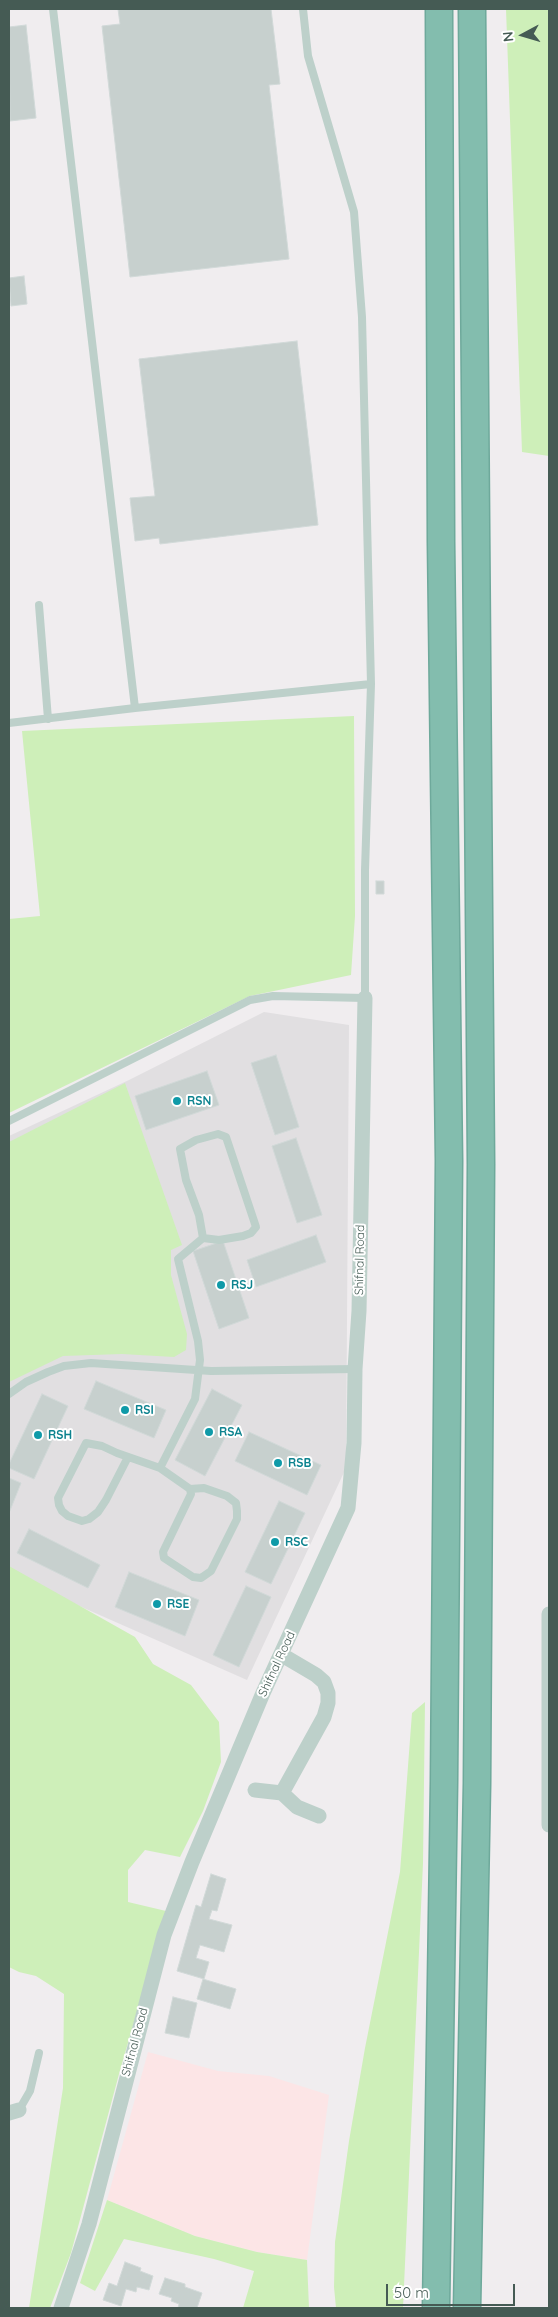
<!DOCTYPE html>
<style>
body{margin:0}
#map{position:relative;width:558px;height:2317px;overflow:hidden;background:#f0edef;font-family:Quicksand,sans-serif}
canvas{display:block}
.frame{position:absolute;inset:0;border:10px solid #455b54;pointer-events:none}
.north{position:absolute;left:498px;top:10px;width:50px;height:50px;-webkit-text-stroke:4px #fff;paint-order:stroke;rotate:264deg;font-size:14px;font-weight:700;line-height:20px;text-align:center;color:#455b54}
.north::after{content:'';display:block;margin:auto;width:18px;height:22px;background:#455b54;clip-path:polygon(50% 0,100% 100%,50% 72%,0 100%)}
.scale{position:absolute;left:386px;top:2284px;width:129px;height:22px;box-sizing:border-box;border:2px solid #455b54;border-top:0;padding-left:6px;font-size:15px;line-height:18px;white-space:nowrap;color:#455b54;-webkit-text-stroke:4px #fff;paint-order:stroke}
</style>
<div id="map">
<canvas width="558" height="2317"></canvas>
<div class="frame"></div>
<div class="north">N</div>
<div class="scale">50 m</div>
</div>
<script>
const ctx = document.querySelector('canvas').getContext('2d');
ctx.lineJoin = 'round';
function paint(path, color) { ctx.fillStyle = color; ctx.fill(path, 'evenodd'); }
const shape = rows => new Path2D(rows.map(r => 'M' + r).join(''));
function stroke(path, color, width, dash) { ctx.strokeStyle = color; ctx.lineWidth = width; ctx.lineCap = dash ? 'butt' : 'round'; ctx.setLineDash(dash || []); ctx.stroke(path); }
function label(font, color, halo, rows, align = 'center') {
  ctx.font = font + ' Quicksand,sans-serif'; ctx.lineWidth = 4; ctx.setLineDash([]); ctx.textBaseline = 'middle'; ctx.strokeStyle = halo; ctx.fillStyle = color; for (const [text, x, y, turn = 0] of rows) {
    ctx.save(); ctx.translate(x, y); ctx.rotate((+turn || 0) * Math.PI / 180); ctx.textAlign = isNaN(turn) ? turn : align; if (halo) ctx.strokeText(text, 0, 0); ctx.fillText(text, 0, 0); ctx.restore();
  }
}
paint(shape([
 [148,2052,218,2071,269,2076,329,2095,307,2260,257,2252,195,2236,107,2200]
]), '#fce5e6');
paint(shape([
 [264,1012,349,1025,346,1468,247,1680,9,1575,9,1136,129,1080]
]), '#e1dfe1');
paint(shape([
 [506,9,549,9,549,456,522,452],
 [354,716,355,916,351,975,250,996,9,1113,9,919,40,916,22,731],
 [125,1083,182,1245,171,1250,171,1275,187,1334,186,1350,174,1357,122,1354,63,1356,9,1382,9,1142],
 [9,1566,135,1637,153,1664,191,1685,219,1722,221,1762,203,1811,180,1857,145,1850,128,1870,128,1902,166,1911,119,2074,71,2253,50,2308,29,2308,63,2088,64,1994,36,1976,19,1972,9,1967],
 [425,1702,423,1863,403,2308,336,2308,334,2287,335,2242,349,2141,365,2048,400,1872,412,1713],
 [107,2200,195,2236,257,2252,307,2260,309,2308,243,2308,254,2271,214,2259,124,2239,95,2291,80,2283]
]), '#ceefb9');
const building = shape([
 [118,9,271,9,280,84,269,85,289,259,130,277,102,26,120,24,118,9],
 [26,25,36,118,10,121,9,27,26,25],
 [24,276,27,304,11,306,9,278,24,276],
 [297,341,318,525,160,544,159,538,135,541,130,498,155,496,139,359,297,341],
 [376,881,384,881,384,894,376,894,376,881],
 [276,1055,299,1127,275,1135,251,1063,276,1055],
 [207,1071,219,1105,146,1130,135,1096,207,1071],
 [296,1138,322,1215,297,1223,272,1146,296,1138],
 [316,1235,326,1262,256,1287,247,1260,316,1235],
 [223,1241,249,1318,219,1329,193,1251,223,1241],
 [96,1381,166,1410,154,1438,84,1409,96,1381],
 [212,1389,242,1405,205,1476,175,1460,212,1389],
 [42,1394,68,1406,34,1479,9,1468,9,1464,42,1394],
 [249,1432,321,1465,307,1495,235,1461,249,1432],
 [9,1478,21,1483,9,1513,9,1478],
 [279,1501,305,1513,271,1584,245,1572,279,1501],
 [29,1529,100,1565,88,1588,17,1553,29,1529],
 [129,1572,199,1600,185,1636,115,1607,129,1572],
 [246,1586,271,1597,239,1667,213,1655,246,1586],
 [211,1874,226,1879,217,1911,212,1910,209,1919,232,1925,224,1952,200,1945,196,1958,209,1962,204,1979,177,1971,196,1905,201,1907,211,1874],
 [203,1979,236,1989,230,2009,197,1999,203,1979],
 [173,1997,197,2003,189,2038,165,2033,173,1997],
 [125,2262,141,2268,140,2271,153,2276,149,2290,137,2287,136,2292,126,2289,121,2306,103,2300,109,2283,117,2286,125,2262],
 [165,2278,185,2284,185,2287,202,2293,197,2308,178,2308,179,2304,171,2301,172,2298,159,2294,165,2278]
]);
paint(building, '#c7d0ce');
stroke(building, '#d1d9d8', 1);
const motorway = shape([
 [436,2308,444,1782,449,1161,441,542,439,9],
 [467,2308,477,1784,481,1164,472,9]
]);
stroke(motorway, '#6ea99b', 29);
stroke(shape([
 [53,9,135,708,371,684],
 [39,605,48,719],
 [9,723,135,708],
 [9,1121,250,1000,273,996,365,998,365,870,371,684,362,317,354,212,308,56,303,9],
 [9,1394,26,1382,48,1372,64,1366,91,1363,211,1371,355,1369],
 [128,1457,106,1500,98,1512,89,1519,82,1521,68,1516,62,1511,59,1505,58,1498,86,1443,102,1446,117,1453,160,1468],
 [190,1489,204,1488,227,1496,236,1503,237,1511,237,1519,211,1571,201,1578,193,1577,164,1558,163,1552,191,1494,190,1489,160,1468,195,1399,200,1360,198,1341,178,1259,203,1238,199,1215,186,1180,180,1149,196,1140,218,1134,226,1137,256,1227,251,1233,243,1236,219,1240,203,1238],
 [19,2110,30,2091,39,2053]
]), '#bdd0ca', 8);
stroke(shape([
 [549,1614,549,1825],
 [282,1655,316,1675,324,1682,328,1693,328,1703,324,1717,282,1793],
 [255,1790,282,1793,297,1807,319,1816],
 [9,2113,19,2110],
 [61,2308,89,2224,164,1935,192,1862,263,1693,348,1508,354,1443,355,1369,359,1311,365,998]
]), '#bdd0ca', 15);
stroke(motorway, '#83bdae', 26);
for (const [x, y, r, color] of [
 [177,1101,5,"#0f9aa8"],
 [221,1285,5,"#0f9aa8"],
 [125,1410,5,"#0f9aa8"],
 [209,1432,5,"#0f9aa8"],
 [38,1435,5,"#0f9aa8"],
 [278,1463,5,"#0f9aa8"],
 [275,1542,5,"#0f9aa8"],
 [157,1604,5,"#0f9aa8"]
]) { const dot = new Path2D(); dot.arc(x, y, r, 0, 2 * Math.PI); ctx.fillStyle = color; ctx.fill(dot); stroke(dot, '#fff', 2); }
label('bold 12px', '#0d838f', '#fff', [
 ["RSN",187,1101],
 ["RSJ",231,1285],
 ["RSI",135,1410],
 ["RSA",219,1432],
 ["RSH",48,1435],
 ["RSB",288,1463],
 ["RSC",285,1542],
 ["RSE",167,1604]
], 'left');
label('12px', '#455b54', '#fff', [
 ["Shifnal Road",360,1260,-89],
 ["Shifnal Road",277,1664,-65],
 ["Shifnal Road",135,2042,-75]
]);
</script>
